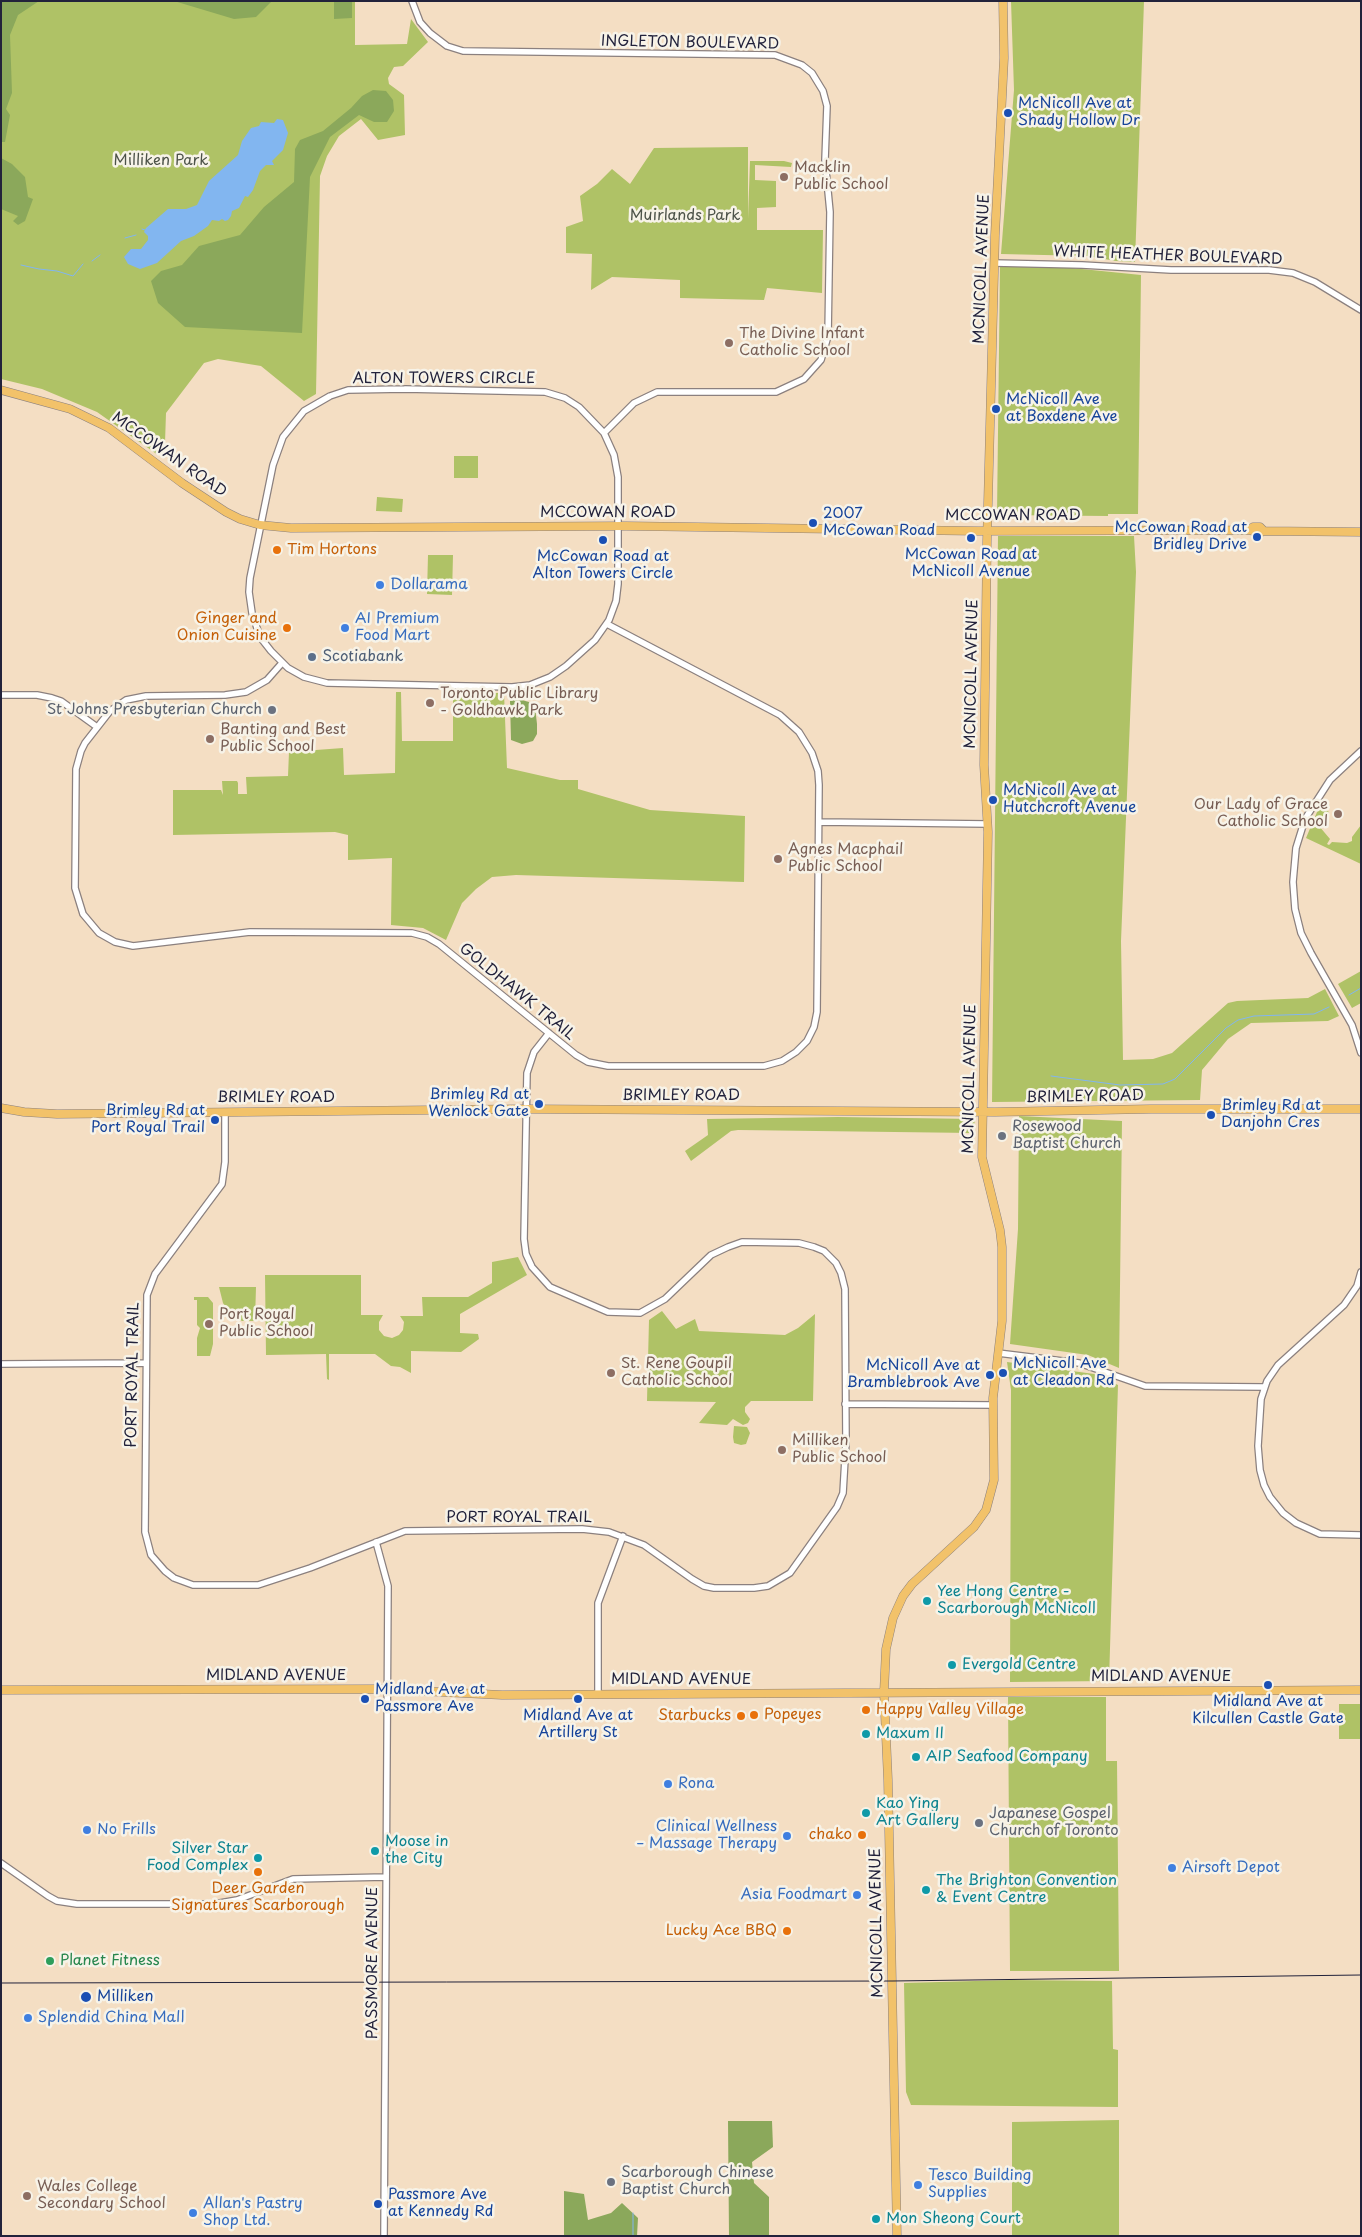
<!DOCTYPE html>
<meta charset="utf-8">
<style>
body{margin:0}
#map{position:relative;width:1362px;height:2237px;overflow:hidden;background:#f4dec3;font-family:"Playpen Sans",sans-serif}
canvas{display:block}
.frame{position:absolute;inset:0;border:2px solid #22223b;pointer-events:none}
</style>
<div id="map">
<canvas width="1362" height="2237"></canvas>
<div class="frame"></div>
</div>
<script>
const ctx = document.querySelector('canvas').getContext('2d');
ctx.lineJoin = 'round';
function paint(path, color) { ctx.fillStyle = color; ctx.fill(path, 'evenodd'); }
const shape = rows => new Path2D(rows.map(r => 'M' + r).join(''));
function stroke(path, color, width, dash) { ctx.strokeStyle = color; ctx.lineWidth = width; ctx.lineCap = dash ? 'butt' : 'round'; ctx.setLineDash(dash || []); ctx.stroke(path); }
function label(font, color, halo, rows, align = 'center') {
  ctx.font = font + ' "Playpen Sans",sans-serif'; ctx.lineWidth = 5; ctx.setLineDash([]); ctx.textBaseline = 'middle'; ctx.strokeStyle = halo; ctx.fillStyle = color; for (const [text, x, y, turn = 0] of rows) {
    ctx.save(); ctx.translate(x, y); ctx.rotate((+turn || 0) * Math.PI / 180); ctx.textAlign = isNaN(turn) ? turn : align; if (halo) ctx.strokeText(text, 0, 0); ctx.fillText(text, 0, 0); ctx.restore();
  }
}
paint(shape([
 [1,1,355,1,355,45,407,44,411,19,428,42,403,66,394,67,388,78,389,84,404,95,405,135,378,140,361,119,339,136,327,156,320,176,316,394,304,401,261,366,218,359,204,363,166,413,165,443,158,455,97,412,42,389,1,379],
 [1011,1,1144,1,1135,262,1116,261,1087,256,1001,254,1014,90],
 [748,147,748,219,750,161,784,161,792,163,791,167,755,165,755,180,776,181,776,207,757,208,757,230,823,230,822,293,767,288,764,300,680,298,680,280,612,277,591,290,592,254,566,253,566,227,583,221,580,196,597,184,612,169,630,184,654,148],
 [1000,266,1072,268,1141,275,1138,514,1108,514,1108,516,997,515],
 [454,456,478,456,478,478,454,478],
 [377,497,403,499,402,512,376,511],
 [998,536,1134,536,1136,572,1121,941,1123,1060,1153,1059,1172,1053,1228,1003,1237,1001,1308,998,1325,989,1339,1016,1328,1021,1251,1023,1228,1039,1202,1070,1200,1100,992,1102],
 [428,555,453,555,452,595,427,594],
 [396,692,401,692,402,741,453,741,453,693,504,693,507,768,560,780,578,780,578,789,650,810,745,816,744,882,516,875,492,877,476,889,462,903,446,940,423,928,391,925,392,858,348,860,348,835,335,832,173,835,173,790,221,790,223,795,222,781,237,781,238,783,238,794,247,794,246,777,288,776,289,752,343,748,344,775,395,773],
 [1320,805,1329,812,1324,819,1320,821,1319,826,1330,839,1327,844,1329,845,1332,842,1347,843,1352,841,1352,837,1361,825,1361,864,1306,838],
 [1361,971,1361,1003,1352,1008,1338,984],
 [1019,1116,1122,1121,1119,1368,1088,1355,1010,1344,1018,1229],
 [838,1117,975,1119,973,1133,738,1130,731,1131,691,1161,685,1151,708,1135,707,1119],
 [518,1257,527,1275,460,1314,460,1333,478,1334,479,1339,461,1352,411,1351,411,1373,400,1367,391,1366,375,1354,329,1354,329,1380,327,1379,326,1354,266,1355,265,1275,361,1275,361,1315,383,1315,379,1322,379,1330,384,1336,392,1338,399,1335,403,1330,404,1322,400,1316,423,1316,422,1297,468,1297,492,1283,492,1262],
 [219,1287,256,1287,255,1321,242,1321,230,1314,223,1303],
 [194,1297,208,1297,213,1303,213,1344,210,1356,197,1356,197,1338,200,1328,197,1325,197,1300,194,1300],
 [662,1311,676,1329,695,1319,699,1331,785,1335,798,1328,815,1314,813,1401,751,1401,745,1407,745,1412,750,1419,748,1423,743,1425,733,1419,727,1425,699,1423,716,1402,647,1401,649,1320],
 [1007,1362,1094,1374,1118,1385,1109,1681,1010,1682,1011,1390],
 [734,1426,747,1427,750,1433,746,1444,741,1445,734,1443,733,1437],
 [1008,1697,1106,1697,1106,1761,1117,1761,1119,1971,1010,1971],
 [1339,1704,1361,1704,1361,1739,1339,1739],
 [1011,1980,1112,1981,1113,2049,1118,2050,1118,2107,911,2105,906,2092,904,1983],
 [1119,2120,1119,2236,1012,2236,1012,2122]
]), '#afc266');
paint(shape([
 [1,1,39,1,18,15,10,35,12,93,6,109,10,115,5,142,1,142],
 [174,1,272,1,256,17,234,19],
 [334,1,352,1,352,18,334,19],
 [373,90,386,91,393,100,394,111,387,122,374,122,359,115,330,137,310,177,302,333,185,327,158,303,151,281,161,271,182,265,199,246,240,235,264,207,294,182,295,149,300,140,323,131,351,108,362,96],
 [1,158,12,164,25,177,28,197,33,199,25,221,18,225,13,221,18,216,1,209],
 [518,699,529,702,535,707,537,724,537,734,533,741,522,744,511,740,510,701],
 [728,2121,772,2121,773,2147,752,2162,754,2183,769,2197,769,2236,729,2236],
 [564,2191,584,2194,588,2220,611,2213,622,2203,638,2218,637,2236,564,2236]
]), '#8ba85b');
paint(shape([
 [277,119,283,120,288,133,283,150,272,161,274,165,266,165,260,171,253,190,248,197,245,196,239,208,232,211,231,216,228,220,225,221,222,219,219,221,212,220,208,226,194,236,181,241,157,263,140,269,128,264,124,257,131,249,141,249,148,240,148,236,144,232,146,228,168,209,186,209,197,205,209,181,238,155,242,141,251,128,259,126,261,122,274,123]
]), '#82b6f0');
stroke(shape([
 [142,229,145,230],
 [125,238,136,235],
 [92,261,100,255],
 [21,265,39,269,57,271,73,276,83,264],
 [1349,995,1361,988],
 [1051,1076,1120,1085,1163,1084,1175,1079,1226,1028,1238,1020,1254,1016,1314,1014,1329,1007],
 [633,2236,633,2213]
]), '#82b6f0', 1);
const minor = shape([
 [412,1,420,22,430,33,447,46,463,51,775,55,802,65,812,73,823,91,827,106,825,160,830,212,828,336,821,360,804,379,776,392,657,392,634,403,604,433],
 [994,263,1082,265,1171,270,1269,270,1293,273,1315,282,1361,310],
 [405,389,545,392,565,398,579,407,604,433,614,455,618,477,618,584,616,601,609,620,595,640,566,666,550,677,530,685,512,687,327,683,304,677,288,668,271,651,260,637,252,613,249,592,250,578,273,465,283,437,304,411,330,396,348,390,405,389],
 [282,663,267,680,246,692,225,695,146,696,126,700,110,711,85,743,81,751,76,769,75,888,83,914,99,933,115,942,133,946,250,932,412,933,427,937,439,944,576,1055,588,1062,608,1066,764,1066,782,1061,796,1052,807,1041,814,1027,817,1012,819,785,818,771,812,753,799,732,780,715,607,624],
 [1,695,37,695,52,698,61,701,97,727],
 [1361,751,1330,780,1305,819,1296,848,1293,882,1295,909,1301,933,1311,953,1352,1025,1361,1053],
 [819,822,988,824],
 [225,1112,225,1162,222,1184,155,1274,147,1295,145,1532,151,1555,165,1571,174,1578,193,1585,258,1585,310,1568,405,1531,582,1529,609,1532,644,1545,692,1579,704,1586,714,1588,754,1588,768,1586,790,1573,837,1507,843,1493,846,1442,845,1289,841,1273,836,1263,824,1251,814,1247,799,1243,742,1242,728,1247,711,1255,665,1299,640,1313,608,1312,550,1287,532,1267,526,1254,524,1239,527,1073,534,1052,549,1033],
 [1361,1272,1357,1286,1344,1305,1278,1365,1267,1381,1261,1399,1258,1446,1260,1470,1264,1485,1270,1497,1283,1513,1296,1523,1320,1534,1361,1535],
 [998,1353,1079,1363,1145,1386,1263,1387],
 [1,1364,144,1363],
 [845,1404,993,1405],
 [376,1542,388,1586,384,2236],
 [598,1693,598,1603,623,1536],
 [1,1863,48,1896,57,1901,77,1904,214,1904,237,1900,293,1879,386,1877]
]);
const major = shape([
 [1,390,70,409,109,428,182,483,226,512,240,519,260,525,291,528,626,526,978,531,1249,530,1253,527,1260,527,1264,531],
 [1249,530,1259,533,1264,531,1361,532],
 [1,1108,24,1112,57,1114,526,1109,995,1112,1151,1109,1361,1109],
 [1,1690,380,1689,502,1695,1361,1690],
 [897,2236,888,1780,884,1692,886,1649,893,1618,903,1596,912,1584,974,1527,986,1510,994,1480,993,1398,1002,1321,1002,1247,1000,1230,982,1157,988,832,984,765,987,541,995,235,1004,58,1003,1]
]);
stroke(minor, '#8b807f', 8);
stroke(major, '#8b807f', 9);
stroke(minor, '#fff', 5.5);
stroke(major, '#f2c26a', 8);
stroke(shape([
 [1,1983,892,1981,1361,1975]
]), '#22223b', 1);
for (const [x, y, r, color] of [
 [1008,113,5,"#1a4fb4"],
 [784,177,5,"#8d6e63"],
 [729,343,5,"#8d6e63"],
 [996,409,5,"#1a4fb4"],
 [813,523,5,"#1a4fb4"],
 [1257,537,5,"#1a4fb4"],
 [971,538,5,"#1a4fb4"],
 [603,540,5,"#1a4fb4"],
 [277,550,5,"#e8710a"],
 [380,585,5,"#3f7fe0"],
 [287,628,5,"#e8710a"],
 [345,628,5,"#3f7fe0"],
 [312,657,5,"#5c6f8a"],
 [430,703,5,"#8d6e63"],
 [272,710,5,"#6b7280"],
 [210,739,5,"#8d6e63"],
 [993,800,5,"#1a4fb4"],
 [1338,814,5,"#8d6e63"],
 [778,859,5,"#8d6e63"],
 [539,1104,5,"#1a4fb4"],
 [1211,1115,5,"#1a4fb4"],
 [215,1120,5,"#1a4fb4"],
 [1002,1136,5,"#6b7280"],
 [209,1324,5,"#8d6e63"],
 [611,1373,5,"#8d6e63"],
 [1003,1373,5,"#1a4fb4"],
 [990,1375,5,"#1a4fb4"],
 [782,1450,5,"#8d6e63"],
 [927,1601,5,"#0f9aa8"],
 [952,1665,5,"#0f9aa8"],
 [1268,1685,5,"#1a4fb4"],
 [365,1699,5,"#1a4fb4"],
 [578,1699,5,"#1a4fb4"],
 [866,1710,5,"#e8710a"],
 [754,1715,5,"#e8710a"],
 [741,1716,5,"#e8710a"],
 [866,1734,5,"#0f9aa8"],
 [916,1757,5,"#0f9aa8"],
 [668,1784,5,"#3f7fe0"],
 [866,1813,5,"#0f9aa8"],
 [979,1823,5,"#6b7280"],
 [87,1830,5,"#3f7fe0"],
 [862,1835,5,"#e8710a"],
 [787,1836,5,"#3f7fe0"],
 [375,1851,5,"#0f9aa8"],
 [258,1858,5,"#0f9aa8"],
 [1172,1868,5,"#3f7fe0"],
 [258,1872,5,"#e8710a"],
 [926,1890,5,"#0f9aa8"],
 [857,1895,5,"#3f7fe0"],
 [787,1931,5,"#e8710a"],
 [50,1961,5,"#2e9e5b"],
 [86,1997,6,"#1a4fb4"],
 [28,2018,5,"#3f7fe0"],
 [611,2182,5,"#6b7280"],
 [918,2185,5,"#3f7fe0"],
 [27,2196,5,"#8d6e63"],
 [378,2204,5,"#1a4fb4"],
 [193,2213,5,"#3f7fe0"],
 [876,2219,5,"#0f9aa8"]
]) { const dot = new Path2D(); dot.arc(x, y, r, 0, 2 * Math.PI); ctx.fillStyle = color; ctx.fill(dot); stroke(dot, '#f7f3e8', 2); }
label('15px', '#22223b', '#f7f3e8', [
 ["INGLETON BOULEVARD",690,43,1],
 ["WHITE HEATHER BOULEVARD",1168,256,2],
 ["MCNICOLL AVENUE",982,269,-88],
 ["ALTON TOWERS CIRCLE",444,379],
 ["MCCOWAN ROAD",169,455,35],
 ["MCCOWAN ROAD",608,513],
 ["MCCOWAN ROAD",1013,516],
 ["MCNICOLL AVENUE",972,674,-89],
 ["GOLDHAWK TRAIL",517,992,39],
 ["MCNICOLL AVENUE",970,1079,-89],
 ["BRIMLEY ROAD",681,1096],
 ["BRIMLEY ROAD",1085,1097,-1],
 ["BRIMLEY ROAD",276,1098],
 ["PORT ROYAL TRAIL",133,1375,-89],
 ["PORT ROYAL TRAIL",519,1518],
 ["MIDLAND AVENUE",276,1676],
 ["MIDLAND AVENUE",1161,1677],
 ["MIDLAND AVENUE",681,1680],
 ["MCNICOLL AVENUE",877,1923,-91],
 ["PASSMORE AVENUE",373,1963,-90]
]);
label('15px', '#164399', '#f7f3e8', [
 ["McNicoll Ave at",1018,104],
 ["Shady Hollow Dr",1018,121],
 ["McNicoll Ave",1006,400],
 ["at Boxdene Ave",1006,417],
 ["2007",823,514],
 ["McCowan Road",823,531],
 ["McCowan Road at",1247,528,"right"],
 ["Bridley Drive",1247,545,"right"],
 ["McCowan Road at",971,555,"center"],
 ["McNicoll Avenue",971,572,"center"],
 ["McCowan Road at",603,557,"center"],
 ["Alton Towers Circle",603,574,"center"],
 ["McNicoll Ave at",1003,791],
 ["Hutchcroft Avenue",1003,808],
 ["Brimley Rd at",529,1095,"right"],
 ["Wenlock Gate",529,1112,"right"],
 ["Brimley Rd at",1221,1106],
 ["Danjohn Cres",1221,1123],
 ["Brimley Rd at",205,1111,"right"],
 ["Port Royal Trail",205,1128,"right"],
 ["McNicoll Ave",1013,1364],
 ["at Cleadon Rd",1013,1381],
 ["McNicoll Ave at",980,1366,"right"],
 ["Bramblebrook Ave",980,1383,"right"],
 ["Midland Ave at",375,1690],
 ["Passmore Ave",375,1707],
 ["Midland Ave at",1268,1702,"center"],
 ["Kilcullen Castle Gate",1268,1719,"center"],
 ["Midland Ave at",578,1716,"center"],
 ["Artillery St",578,1733,"center"],
 ["Milliken",97,1997],
 ["Passmore Ave",388,2195],
 ["at Kennedy Rd",388,2212]
], 'left');
label('15px', '#4c5248', '#f7f3e8', [
 ["Milliken Park",161,161],
 ["Muirlands Park",685,216]
]);
label('15px', '#785e54', '#f7f3e8', [
 ["Macklin",794,168],
 ["Public School",794,185],
 ["The Divine Infant",739,334],
 ["Catholic School",739,351],
 ["Toronto Public Library",440,694],
 ["- Goldhawk Park",440,711],
 ["Banting and Best",220,730],
 ["Public School",220,747],
 ["Our Lady of Grace",1328,805,"right"],
 ["Catholic School",1328,822,"right"],
 ["Agnes Macphail",788,850],
 ["Public School",788,867],
 ["Port Royal",219,1315],
 ["Public School",219,1332],
 ["St. Rene Goupil",621,1364],
 ["Catholic School",621,1381],
 ["Milliken",792,1441],
 ["Public School",792,1458],
 ["Wales College",37,2187],
 ["Secondary School",37,2204]
], 'left');
label('15px', '#c56008', '#f7f3e8', [
 ["Tim Hortons",287,550,"left"],
 ["Ginger and",277,619],
 ["Onion Cuisine",277,636],
 ["Happy Valley Village",876,1710,"left"],
 ["Popeyes",764,1715,"left"],
 ["Starbucks",731,1716],
 ["chako",852,1835],
 ["Deer Garden",258,1889,"center"],
 ["Signatures Scarborough",258,1906,"center"],
 ["Lucky Ace BBQ",777,1931]
], 'right');
label('15px', '#366cbe', '#f7f3e8', [
 ["Dollarama",390,585],
 ["AI Premium",355,619],
 ["Food Mart",355,636],
 ["Rona",678,1784],
 ["Clinical Wellness",777,1827,"right"],
 ["– Massage Therapy",777,1844,"right"],
 ["No Frills",97,1830],
 ["Airsoft Depot",1182,1868],
 ["Asia Foodmart",847,1895,"right"],
 ["Splendid China Mall",38,2018],
 ["Tesco Building",928,2176],
 ["Supplies",928,2193],
 ["Allan's Pastry",203,2204],
 ["Shop Ltd.",203,2221]
], 'left');
label('15px', '#4e5e75', '#f7f3e8', [
 ["Scotiabank",322,657]
], 'left');
label('15px', '#5b616d', '#f7f3e8', [
 ["St Johns Presbyterian Church",262,710,"right"],
 ["Rosewood",1012,1127],
 ["Baptist Church",1012,1144],
 ["Japanese Gospel",989,1814],
 ["Church of Toronto",989,1831],
 ["Scarborough Chinese",621,2173],
 ["Baptist Church",621,2190]
], 'left');
label('15px', '#0d838f', '#f7f3e8', [
 ["Yee Hong Centre -",937,1592],
 ["Scarborough McNicoll",937,1609],
 ["Evergold Centre",962,1665],
 ["Maxum II",876,1734],
 ["AIP Seafood Company",926,1757],
 ["Kao Ying",876,1804],
 ["Art Gallery",876,1821],
 ["Moose in",385,1842],
 ["the City",385,1859],
 ["Silver Star",248,1849,"right"],
 ["Food Complex",248,1866,"right"],
 ["The Brighton Convention",936,1881],
 ["& Event Centre",936,1898],
 ["Mon Sheong Court",886,2219]
], 'left');
label('15px', '#27864d', '#f7f3e8', [
 ["Planet Fitness",60,1961]
], 'left');
</script>
